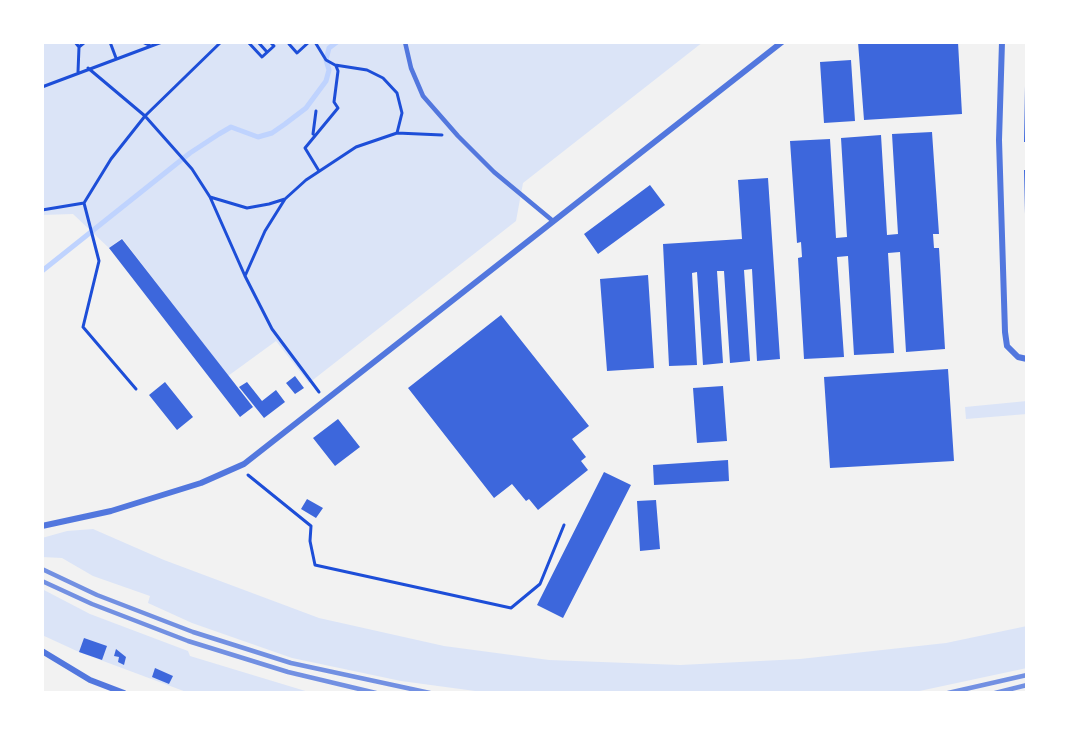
<!DOCTYPE html>
<style>
body{margin:0}
#map{position:relative;width:1069px;height:735px;overflow:hidden;background:#f2f2f2;font-family:Signika,sans-serif}
canvas{display:block}
.frame{position:absolute;inset:0;border:44px solid #fff;pointer-events:none}
</style>
<div id="map">
<canvas width="1069" height="735"></canvas>
<div class="frame"></div>
</div>
<script>
const ctx = document.querySelector('canvas').getContext('2d');
ctx.lineJoin = 'round';
function paint(path, color) { ctx.fillStyle = color; ctx.fill(path, 'evenodd'); }
const shape = rows => new Path2D(rows.map(r => 'M' + r).join(''));
function stroke(path, color, width, dash) { ctx.strokeStyle = color; ctx.lineWidth = width; ctx.lineCap = dash ? 'butt' : 'round'; ctx.setLineDash(dash || []); ctx.stroke(path); }
paint(shape([
 [42,42,703,42,523,183,516,221,309,383,276,341,228,376,122,238,109,248,73,214,42,215],
 [1027,401,1027,414,966,419,965,407],
 [93,529,164,560,319,618,444,646,549,660,680,665,800,659,946,643,1027,626,1027,668,910,693,490,693,401,681,292,658,192,623,148,603,150,596,93,576,62,558,42,557,42,538,67,531],
 [42,589,90,614,188,651,190,656,312,693,189,693,79,652,42,635]
]), '#dbe4f7');
stroke(shape([
 [42,271,190,153,219,134,231,127,258,137,272,133,285,124,306,108,326,81,329,70,326,60,329,48,337,42]
]), '#bfd3fe', 5);
paint(shape([
 [858,42,958,42,962,114,864,120],
 [851,60,855,121,824,123,820,62],
 [1025,86,1027,86,1027,142,1024,142],
 [932,132,939,234,933,234,934,248,939,248,945,349,906,352,900,252,888,253,894,353,854,355,848,256,837,257,844,357,804,359,798,258,802,257,801,242,797,243,790,141,830,139,836,238,847,237,841,138,881,135,887,235,898,234,892,134],
 [1024,170,1027,170,1027,214,1025,214],
 [768,178,780,359,757,361,752,269,744,270,750,361,730,363,724,271,717,271,723,363,703,365,697,272,692,273,697,365,669,366,663,244,742,239,738,180],
 [650,185,665,205,598,254,584,234],
 [122,239,253,407,240,417,109,248],
 [648,275,654,368,607,371,600,279],
 [501,315,589,426,572,439,586,457,581,461,588,470,538,510,529,499,526,501,512,484,494,498,408,388],
 [948,369,954,461,830,468,824,377],
 [295,376,304,388,295,394,286,383],
 [165,382,193,417,177,430,149,395],
 [247,382,262,401,276,390,285,402,264,418,239,387],
 [723,386,727,441,697,443,693,388],
 [338,419,360,447,335,466,313,438],
 [728,460,729,481,654,485,653,465],
 [604,472,631,485,563,618,537,605],
 [307,499,323,508,316,518,301,509],
 [656,500,660,549,640,551,637,501],
 [84,638,107,646,102,660,79,652],
 [116,649,126,657,124,665,118,662,119,657,114,656],
 [155,668,173,676,169,684,152,677]
]), '#3d67dc');
stroke(shape([
 [75,42,79,47,78,72],
 [110,42,116,58],
 [142,42,151,46],
 [248,42,262,57,274,46,270,42],
 [258,42,267,52],
 [291,42,289,44,297,53,309,42],
 [315,42,326,60,335,65,367,70,383,78,397,93,402,113,397,133],
 [79,47,85,42],
 [88,68,145,116,192,169,210,197,245,276,272,329,319,392],
 [42,87,162,42],
 [313,134,316,111],
 [319,171,305,148,338,108,334,102,338,71,336,66],
 [210,197,247,208,269,204,285,199,306,180,356,147,397,133,442,135],
 [84,203,111,159,145,116,221,42],
 [84,203,99,261,83,327,136,389],
 [42,210,84,203],
 [245,276,265,231,285,199],
 [248,475,311,526,310,541,315,565,511,608,540,584,564,525]
]), '#1d4ed8', 3);
stroke(shape([
 [405,42,411,68,423,96,458,136,494,172,553,221]
]), '#5277de', 4.5);
stroke(shape([
 [1002,42,999,140,1005,332,1007,346,1018,357,1027,359],
 [42,526,111,511,201,483,244,464,782,42],
 [42,651,90,680,124,693]
]), '#5277de', 6);
stroke(shape([
 [42,569,97,595,193,632,291,663,430,693],
 [42,581,92,604,188,641,288,672,376,693],
 [948,693,1027,675],
 [995,693,1027,685]
]), '#7290e2', 4.5);
</script>
